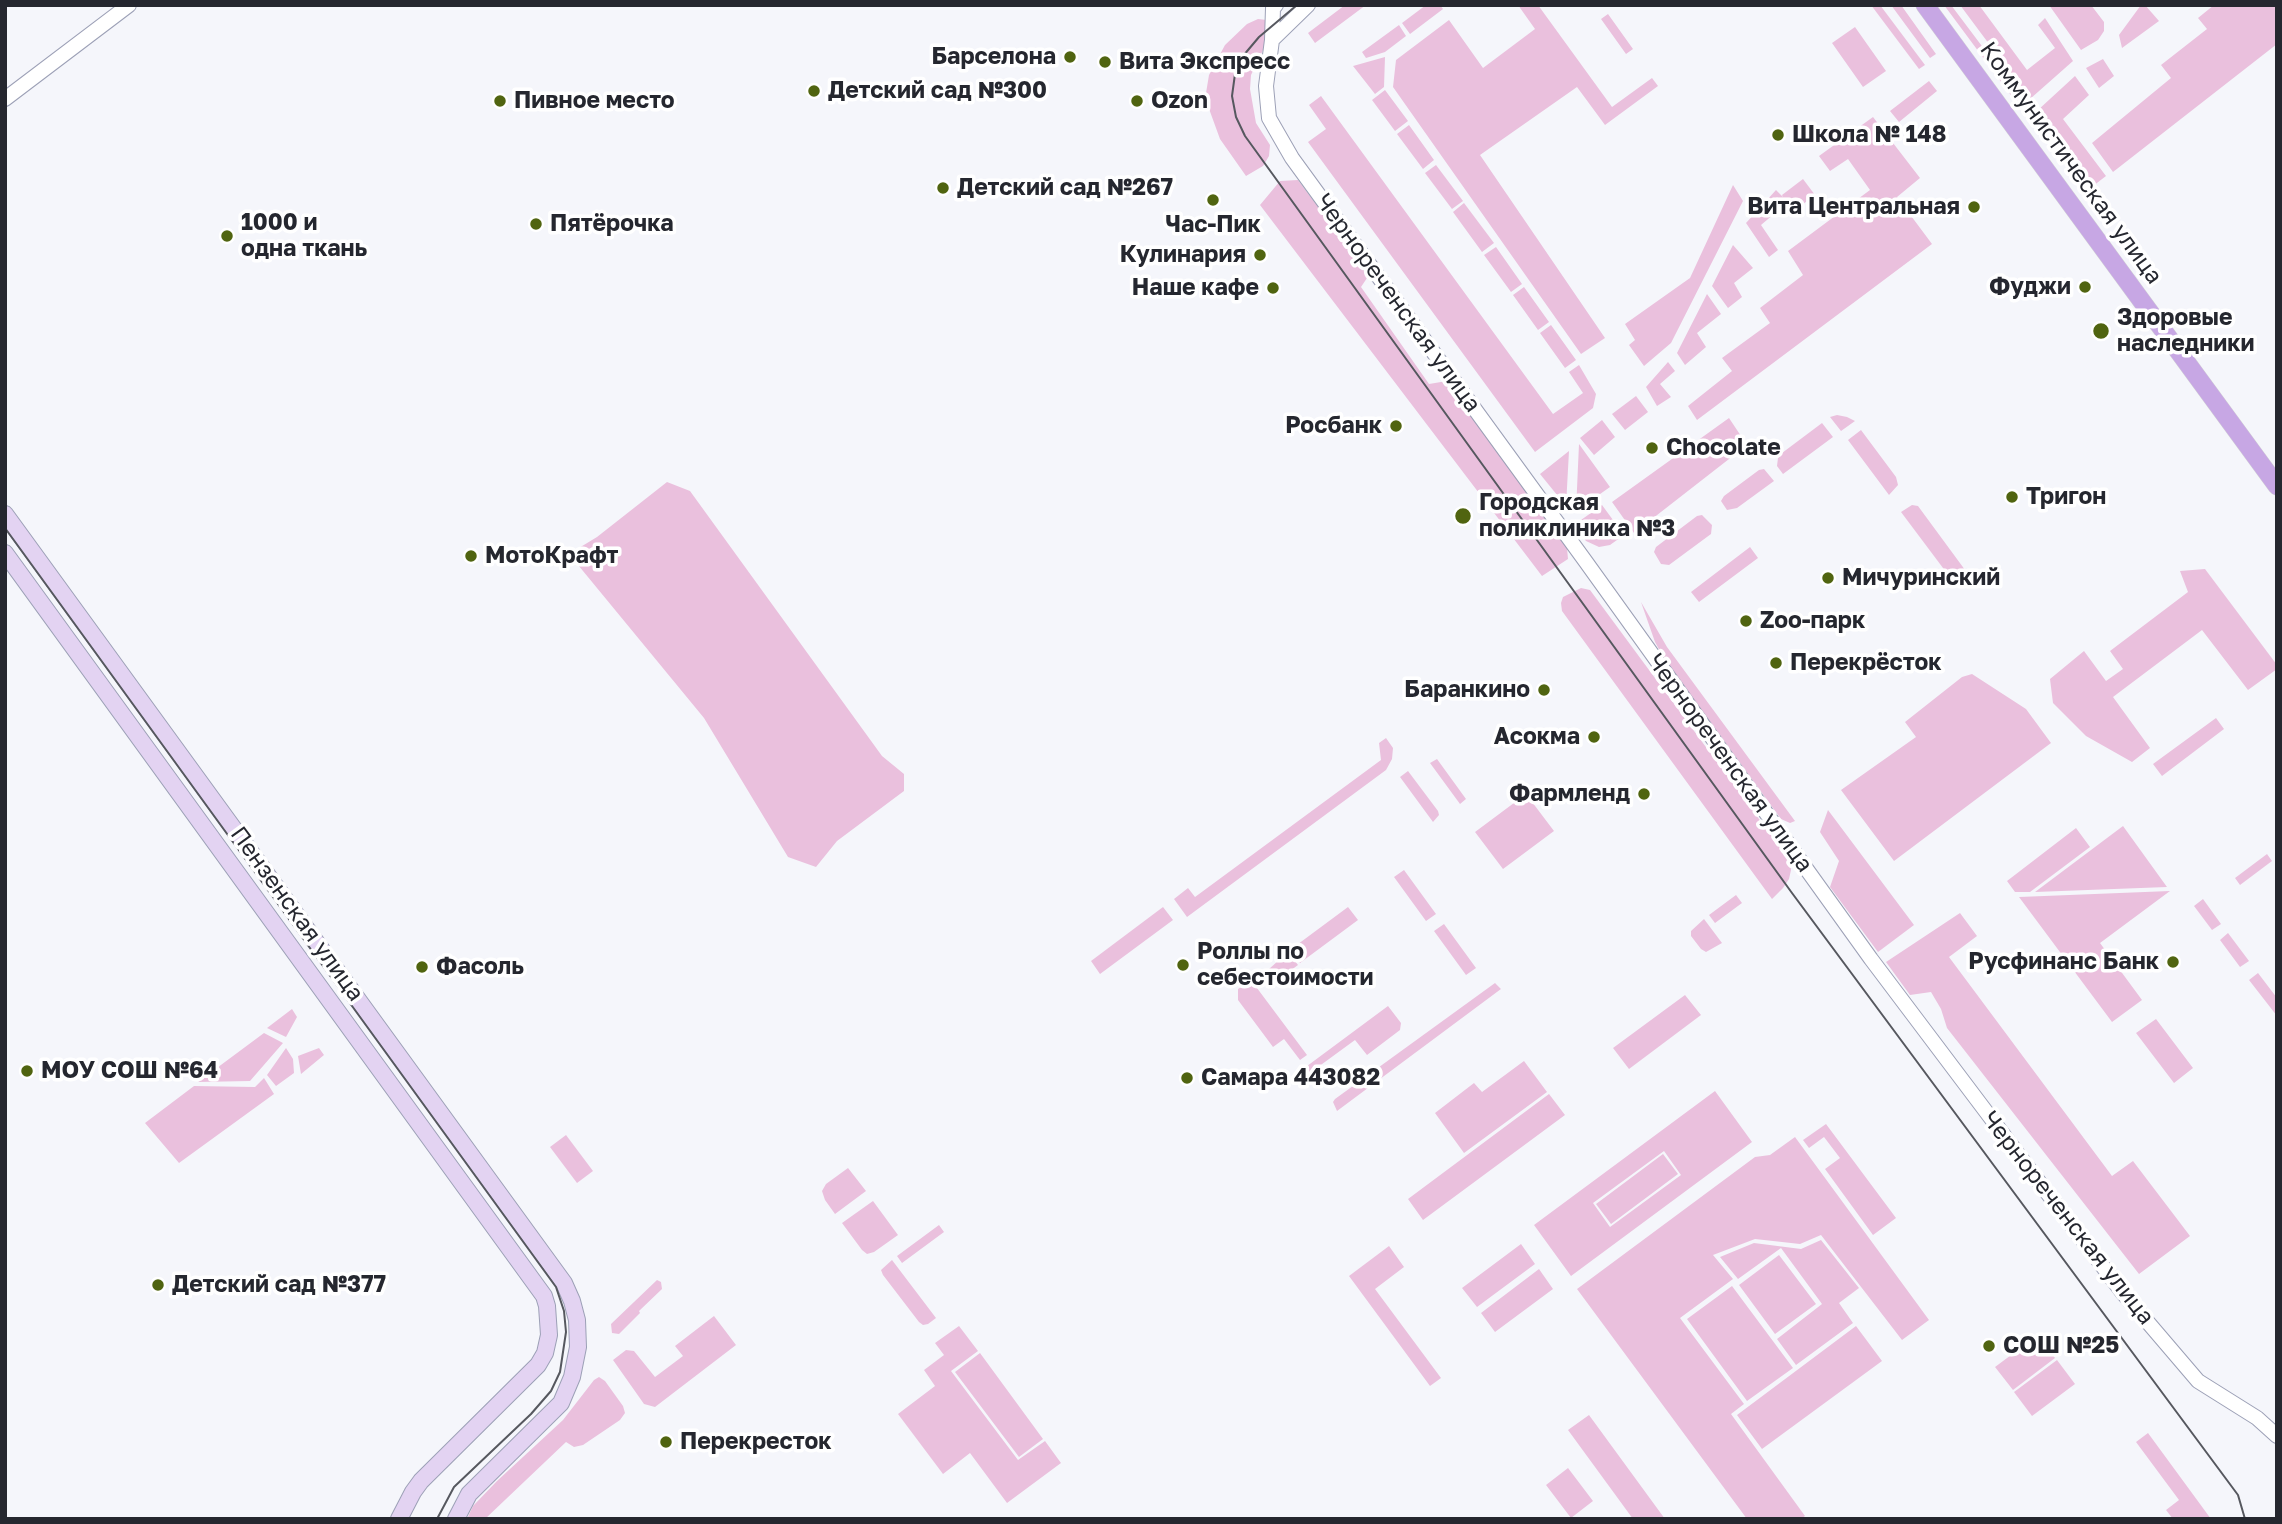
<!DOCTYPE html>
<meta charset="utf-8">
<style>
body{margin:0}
#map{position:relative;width:2282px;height:1524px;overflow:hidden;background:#f5f6fb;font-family:"Golos Text",sans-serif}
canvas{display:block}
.frame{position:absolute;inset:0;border:7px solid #25272f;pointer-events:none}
</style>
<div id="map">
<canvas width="2282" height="1524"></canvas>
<div class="frame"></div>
</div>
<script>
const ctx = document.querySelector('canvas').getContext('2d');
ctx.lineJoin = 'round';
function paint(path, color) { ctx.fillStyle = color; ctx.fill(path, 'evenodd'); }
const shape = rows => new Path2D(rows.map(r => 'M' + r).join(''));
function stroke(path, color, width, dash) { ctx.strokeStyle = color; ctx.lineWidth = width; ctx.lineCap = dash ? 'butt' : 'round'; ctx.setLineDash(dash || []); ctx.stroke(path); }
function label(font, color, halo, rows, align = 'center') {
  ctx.font = font + ' "Golos Text",sans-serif'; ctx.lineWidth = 7; ctx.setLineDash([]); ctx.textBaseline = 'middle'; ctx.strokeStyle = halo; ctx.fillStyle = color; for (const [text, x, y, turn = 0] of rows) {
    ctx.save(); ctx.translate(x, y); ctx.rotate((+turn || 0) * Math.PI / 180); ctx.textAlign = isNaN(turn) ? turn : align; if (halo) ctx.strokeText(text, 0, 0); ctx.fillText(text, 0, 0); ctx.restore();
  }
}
paint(shape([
 [1345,5,1366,5,1315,43,1308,33],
 [1426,5,1440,5,1443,9,1410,34,1402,23],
 [1518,5,1538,5,1612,107,1652,78,1658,86,1605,125,1577,87,1480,155,1605,338,1581,354,1393,87,1396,60,1449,20,1483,68,1535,29],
 [1871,5,1880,5,1925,65,1919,69],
 [1891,5,1901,5,1936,54,1930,58],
 [1944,5,1951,5,2024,102,2019,106],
 [1960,5,1979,5,2027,70,2055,48,2038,25,2045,18,2073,61,2030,99],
 [2049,5,2091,5,2104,22,2104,31,2098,40,2081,50],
 [2141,5,2145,5,2159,21,2122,48,2119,35],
 [2214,5,2277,5,2277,44,2113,172,2092,143,2171,78,2161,65,2207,29,2198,18],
 [1608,14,1633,49,1626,54,1601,19],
 [1258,19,1267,20,1266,39,1263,50,1251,75,1250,89,1256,123,1270,145,1269,156,1263,166,1246,176,1220,139,1208,106,1206,93,1209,75,1225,45,1247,24],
 [1399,25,1406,36,1385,52,1366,58,1362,52],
 [1855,27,1886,71,1863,87,1832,43],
 [1385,57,1384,87,1375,94,1353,66],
 [2103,59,2114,76,2099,88,2086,68],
 [2075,76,2089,95,2063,119,2106,176,2093,186,2054,128,2038,110],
 [1929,81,1937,91,1899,122,1890,111],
 [1385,90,1408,121,1395,131,1372,100],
 [1321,96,1553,414,1583,393,1569,372,1579,365,1596,394,1593,408,1535,452,1308,142,1326,129,1309,105],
 [1873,117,1920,178,1897,197,1932,244,1697,420,1688,406,1732,371,1722,358,1770,323,1760,308,1803,275,1788,251,1870,190,1848,159,1830,171,1819,156],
 [1409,125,1434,160,1423,169,1397,134],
 [1436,165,1463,201,1452,209,1425,173],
 [1803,179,1815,195,1794,211,1787,203,1761,225,1778,250,1769,257,1746,223,1776,190,1783,197,1782,195],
 [1298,180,1369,275,1361,287,1429,384,1447,381,1567,548,1568,559,1542,576,1260,205,1280,181],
 [1733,185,1743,201,1671,343,1644,366,1629,345,1635,340,1625,324,1690,278],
 [1464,203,1494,243,1482,252,1453,212],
 [1733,245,1753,268,1734,283,1742,297,1728,308,1712,286],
 [1496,247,1522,284,1511,292,1484,255],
 [1524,287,1549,322,1538,330,1513,295],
 [1707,294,1721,314,1697,333,1706,347,1685,365,1677,353],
 [1551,325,1576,360,1565,368,1540,333],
 [1668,362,1675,371,1660,384,1671,397,1657,406,1646,387],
 [1636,396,1648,412,1625,430,1612,414],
 [1837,415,1847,417,1855,421,1841,431,1830,417],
 [1729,418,1747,445,1634,533,1612,502],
 [1602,420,1615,437,1594,455,1580,438],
 [1822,423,1833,437,1783,474,1777,466,1778,458,1782,453],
 [1861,430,1896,477,1898,485,1889,495,1848,440],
 [1579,444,1610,487,1576,511],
 [1569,451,1566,506,1540,474],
 [1764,469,1774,481,1737,508,1727,510,1721,501,1724,496,1759,470],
 [667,482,690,491,882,756,904,774,904,791,837,841,816,867,788,857,704,718,569,554,597,537],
 [1602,505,1624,535,1610,545,1599,547,1586,541,1574,525],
 [1912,505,1918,506,1968,574,1955,584,1901,512],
 [1702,515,1712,525,1711,534,1669,565,1661,564,1654,552,1656,547,1697,516],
 [1750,547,1758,558,1699,602,1691,592],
 [2205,569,2277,665,2277,669,2248,690,2202,630,2113,697,2150,748,2132,762,2086,736,2053,703,2050,679,2084,651,2106,681,2123,669,2110,651,2188,592,2180,571],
 [1581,588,1590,590,1790,861,1791,870,1789,879,1783,888,1772,899,1562,611,1561,603,1563,597],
 [1641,602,1667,647,1795,821,1790,823,1781,819,1666,662,1655,642],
 [1972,674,2026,709,2051,743,1894,861,1841,790,1916,737,1905,722,1962,677],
 [2216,718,2224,729,2162,776,2153,764],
 [1386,738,1393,748,1392,759,1386,770,1187,917,1174,899,1188,888,1195,897,1381,760,1379,743],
 [1437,759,1466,799,1460,804,1430,763],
 [1408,771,1438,811,1439,815,1433,822,1400,777],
 [1526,794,1554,831,1503,869,1475,832],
 [1828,810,1914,925,1878,952,1830,887,1839,861,1820,832],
 [2123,826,2167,887,2035,892],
 [2076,828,2090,847,2030,892,2015,892,2007,881],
 [2267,854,2272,861,2240,885,2235,878],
 [1404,870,1436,914,1426,921,1394,877],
 [2170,891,2100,943,2142,1000,2112,1022,2019,897],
 [1736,895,1742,903,1715,923,1709,915],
 [2203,899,2221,924,2212,930,2194,906],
 [1163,907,1173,920,1100,974,1091,961],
 [1348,907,1358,920,1300,963,1290,950],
 [1960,913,1977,936,1949,957,2112,1176,2133,1161,2190,1236,2139,1274,1947,1028,1941,1009,1931,992,1910,995,1886,962],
 [1704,919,1722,943,1706,952,1701,949,1691,936,1691,931],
 [1444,924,1476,968,1466,975,1434,931],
 [2228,933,2249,961,2240,967,2220,940],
 [1288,952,1298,965,1275,982,1269,969],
 [2258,973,2277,998,2277,1016,2249,980],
 [1251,980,1307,1055,1300,1060,1284,1039,1273,1047,1238,1000,1238,989],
 [1495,983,1501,989,1337,1111,1333,1102,1335,1099],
 [1685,995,1701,1015,1629,1069,1613,1048],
 [1388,1006,1401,1023,1400,1030,1367,1055,1355,1040,1303,1078,1299,1072],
 [292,1009,297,1017,286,1037,267,1028],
 [2156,1019,2193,1068,2174,1083,2136,1033],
 [264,1033,283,1043,250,1081,198,1082],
 [286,1048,293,1059,294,1073,276,1086,267,1075],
 [319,1048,324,1055,301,1074,298,1056],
 [1524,1061,1547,1092,1464,1153,1435,1113,1474,1083,1482,1092],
 [264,1078,274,1094,179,1163,145,1123,194,1086,255,1087],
 [1715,1091,1752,1142,1571,1276,1534,1225],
 [1664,1151,1681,1175,1610,1227,1593,1203],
 [1549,1094,1565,1115,1423,1220,1408,1199],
 [1826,1124,1896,1218,1873,1235,1825,1169,1840,1158,1824,1137,1809,1148,1803,1140],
 [566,1135,593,1171,577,1183,550,1147],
 [1795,1137,1929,1320,1902,1340,1821,1235,1800,1244,1755,1239,1713,1255,1733,1279,1680,1318,1744,1404,1731,1414,1805,1516,1801,1519,1747,1519,1577,1289,1755,1157,1770,1155],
 [1663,1154,1678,1174,1611,1224,1596,1204],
 [848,1168,866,1191,835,1214,825,1200,822,1191,826,1184],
 [873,1201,898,1235,874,1252,867,1254,862,1250,842,1223],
 [939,1225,944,1232,902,1263,897,1256],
 [1821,1240,1859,1288,1839,1303,1853,1323,1796,1365,1777,1339,1822,1304,1781,1248,1738,1279,1720,1257,1754,1243,1801,1249],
 [1521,1244,1535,1264,1477,1307,1462,1288],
 [1389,1246,1404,1267,1375,1289,1441,1378,1430,1386,1349,1276],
 [1779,1255,1816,1304,1775,1334,1739,1285],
 [892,1260,936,1318,928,1324,923,1325,919,1322,883,1275,881,1270],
 [1539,1269,1553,1289,1495,1332,1481,1313],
 [657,1280,661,1282,662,1289,639,1311,640,1313,619,1334,612,1333,611,1324],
 [1732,1286,1793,1368,1747,1401,1687,1319],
 [714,1316,736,1345,655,1407,644,1404,613,1360,626,1350,634,1351,655,1377,683,1356,675,1346],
 [959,1326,978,1351,951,1371,1018,1460,1045,1441,1061,1463,1007,1503,970,1453,943,1474,898,1414,935,1386,924,1370,944,1355,935,1343],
 [1856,1326,1882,1361,1762,1449,1737,1415],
 [2038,1335,2055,1358,2013,1390,1995,1367],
 [980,1353,1043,1439,1019,1457,955,1372],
 [2057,1360,2075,1384,2032,1416,2014,1392],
 [599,1377,605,1381,623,1406,625,1413,620,1420,583,1445,574,1447,566,1442,485,1519,467,1519,473,1506,497,1481,563,1420,594,1380],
 [1589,1415,1665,1519,1633,1519,1568,1430],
 [2148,1433,2211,1519,2173,1519,2166,1510,2179,1500,2136,1442],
 [1568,1468,1593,1501,1571,1518,1546,1485]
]), '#eac0dd');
const tertiary = shape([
 [1276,5,1273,8,1272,40,1266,86,1269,118,1292,158,1586,562,1871,959,2122,1292,2198,1381,2257,1418,2277,1436],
 [1272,40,1308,5],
 [5,99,129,5]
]);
const secondary = shape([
 [5,514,564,1283,572,1301,577,1320,578,1347,572,1377,561,1403,469,1494,456,1519],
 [5,553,544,1296,547,1306,549,1335,545,1353,538,1365,421,1481,413,1492,399,1519]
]);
const primary = shape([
 [1925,5,2277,486]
]);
stroke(tertiary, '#9ca0b6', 16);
stroke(secondary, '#9ca0b6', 18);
stroke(primary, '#d3d4d5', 19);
stroke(tertiary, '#fff', 14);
stroke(secondary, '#e3d3f2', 16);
stroke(primary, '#c7a7e4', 18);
stroke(shape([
 [1297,5,1259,37,1243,56,1235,74,1232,96,1236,117,1245,136,1792,893,2238,1495,2245,1519],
 [5,528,556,1287,564,1311,566,1332,560,1372,551,1391,531,1414,454,1487,437,1519]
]), '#56585f', 2);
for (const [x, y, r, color] of [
 [1070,57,7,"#506410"],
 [1105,62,7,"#506410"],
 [814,91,7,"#506410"],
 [500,101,7,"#506410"],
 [1137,101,7,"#506410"],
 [1778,135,7,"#506410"],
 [943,188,7,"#506410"],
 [1213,200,7,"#506410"],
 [1974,207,7,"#506410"],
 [536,224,7,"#506410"],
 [227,236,7,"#506410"],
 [1260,255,7,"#506410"],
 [2085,287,7,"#506410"],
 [1273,288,7,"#506410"],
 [2101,331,9,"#506410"],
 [1396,426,7,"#506410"],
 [1652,448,7,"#506410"],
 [2012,497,7,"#506410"],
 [1463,516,9,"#506410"],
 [471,556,7,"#506410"],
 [1828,578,7,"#506410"],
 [1746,621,7,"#506410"],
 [1776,663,7,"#506410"],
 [1544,690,7,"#506410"],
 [1594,737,7,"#506410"],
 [1644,794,7,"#506410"],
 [2173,962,7,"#506410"],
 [1183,965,7,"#506410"],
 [422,967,7,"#506410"],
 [27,1071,7,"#506410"],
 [1187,1078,7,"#506410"],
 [158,1285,7,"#506410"],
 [1989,1346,7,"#506410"],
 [666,1442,7,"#506410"]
]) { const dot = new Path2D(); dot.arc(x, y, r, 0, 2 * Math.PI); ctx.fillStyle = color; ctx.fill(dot); stroke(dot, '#fff', 2.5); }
label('bold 23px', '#25272f', '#fff', [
 ["Барселона",1056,57,"right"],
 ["Вита Экспресс",1119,62],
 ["Детский сад №300",828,91],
 ["Пивное место",514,101],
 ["Ozon",1151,101],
 ["Школа № 148",1792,135],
 ["Детский сад №267",957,188],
 ["Вита Центральная",1960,207,"right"],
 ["1000 и",241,223],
 ["одна ткань",241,249],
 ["Пятёрочка",550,224],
 ["Час-Пик",1213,225,"center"],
 ["Кулинария",1246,255,"right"],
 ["Фуджи",2071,287,"right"],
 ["Наше кафе",1259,288,"right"],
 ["Здоровые",2117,318],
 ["наследники",2117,344],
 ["Росбанк",1382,426,"right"],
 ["Chocolate",1666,448],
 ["Тригон",2026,497],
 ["Городская",1479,503],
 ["поликлиника №3",1479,529],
 ["МотоКрафт",485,556],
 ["Мичуринский",1842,578],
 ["Zoo-парк",1760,621],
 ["Перекрёсток",1790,663],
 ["Баранкино",1530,690,"right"],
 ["Асокма",1580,737,"right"],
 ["Фармленд",1630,794,"right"],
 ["Роллы по",1197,952],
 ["себестоимости",1197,978],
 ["Русфинанс Банк",2159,962,"right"],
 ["Фасоль",436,967],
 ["МОУ СОШ №64",41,1071],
 ["Самара 443082",1201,1078],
 ["Детский сад №377",172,1285],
 ["СОШ №25",2003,1346],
 ["Перекресток",680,1442]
], 'left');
label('23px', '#25272f', '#fff', [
 ["Коммунистическая улица",2071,163,54],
 ["Чернореченская улица",1398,303,54],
 ["Чернореченская улица",1730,763,54],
 ["Пензенская улица",297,914,54],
 ["Чернореченская улица",2068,1218,52]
]);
</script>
